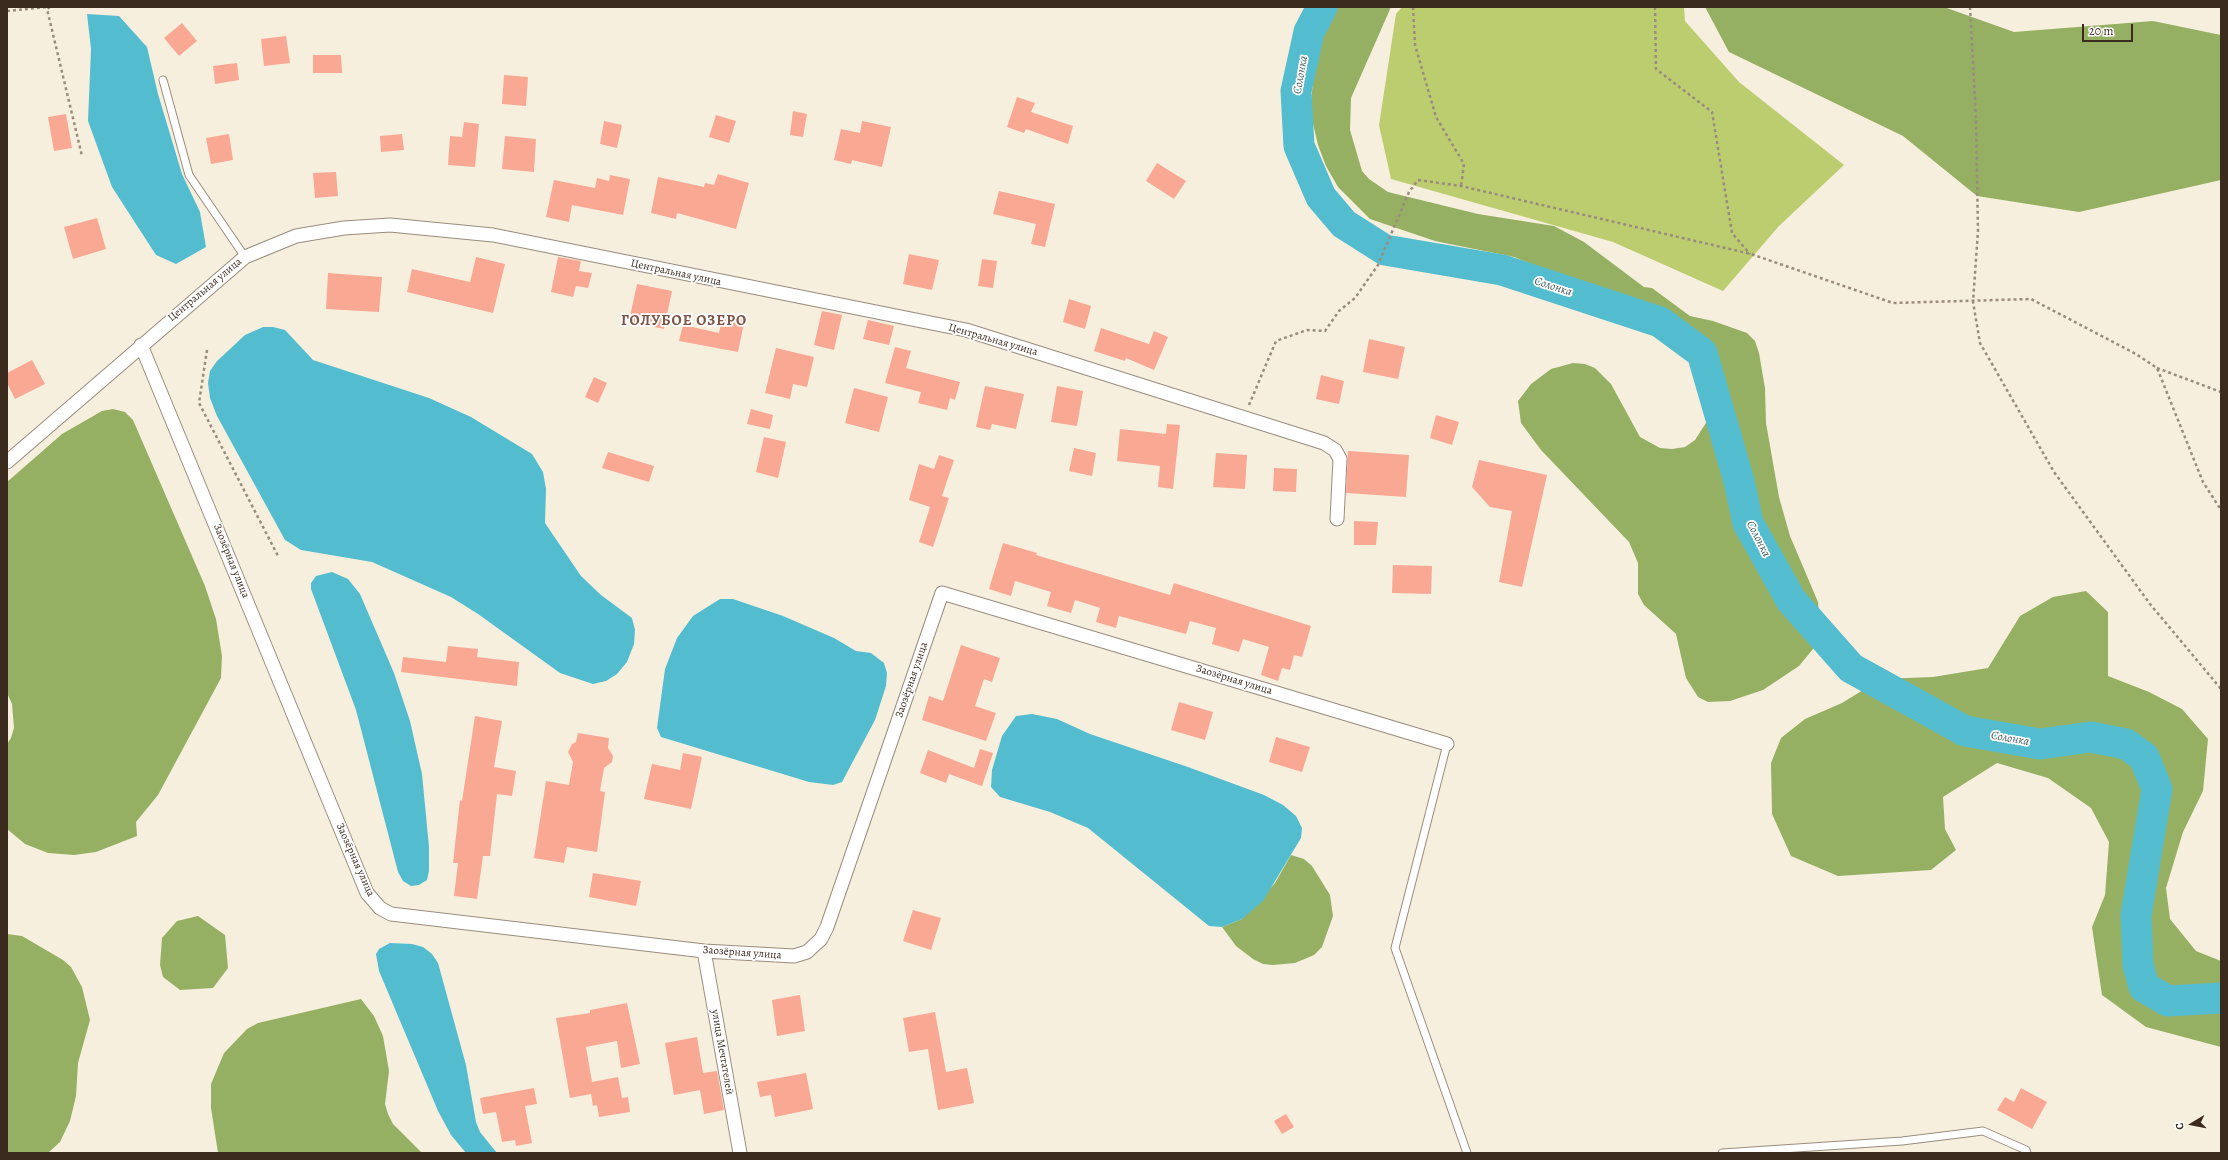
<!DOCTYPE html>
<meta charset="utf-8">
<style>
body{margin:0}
#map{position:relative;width:2228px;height:1160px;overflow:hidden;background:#f7efde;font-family:Alegreya,serif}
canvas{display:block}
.frame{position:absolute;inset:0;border:8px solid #3b2a1e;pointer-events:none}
.north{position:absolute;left:2172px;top:1104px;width:40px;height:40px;-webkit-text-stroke:3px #fff;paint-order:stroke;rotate:260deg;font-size:11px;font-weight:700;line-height:16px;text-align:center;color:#3b2a1e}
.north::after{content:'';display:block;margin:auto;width:14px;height:18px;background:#3b2a1e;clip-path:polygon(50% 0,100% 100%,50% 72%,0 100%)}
.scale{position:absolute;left:2082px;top:24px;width:51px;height:18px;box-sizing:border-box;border:2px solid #3b2a1e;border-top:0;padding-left:5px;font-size:12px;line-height:14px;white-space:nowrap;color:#3b2a1e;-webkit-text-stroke:3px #fff;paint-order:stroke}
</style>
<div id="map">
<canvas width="2228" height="1160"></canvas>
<div class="frame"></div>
<div class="north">С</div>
<div class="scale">20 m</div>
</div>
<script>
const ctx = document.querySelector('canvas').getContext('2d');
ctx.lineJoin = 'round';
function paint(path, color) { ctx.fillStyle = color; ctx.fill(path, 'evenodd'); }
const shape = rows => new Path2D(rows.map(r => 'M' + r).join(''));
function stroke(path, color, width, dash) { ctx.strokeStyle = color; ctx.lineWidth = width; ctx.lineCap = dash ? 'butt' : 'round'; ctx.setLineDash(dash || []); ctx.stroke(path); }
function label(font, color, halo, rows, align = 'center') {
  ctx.font = font + ' Alegreya,serif'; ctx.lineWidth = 3.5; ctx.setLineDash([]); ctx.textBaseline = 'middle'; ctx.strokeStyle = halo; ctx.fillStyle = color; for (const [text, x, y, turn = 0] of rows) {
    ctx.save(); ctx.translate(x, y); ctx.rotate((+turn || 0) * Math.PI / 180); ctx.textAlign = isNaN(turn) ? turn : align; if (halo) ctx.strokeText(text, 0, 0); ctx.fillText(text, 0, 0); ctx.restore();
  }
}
paint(shape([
 [1402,7,1684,7,1685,21,1739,82,1844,165,1779,226,1723,291,1613,242,1391,179,1379,125,1396,14]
]), '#bccd70');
paint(shape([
 [1335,7,1391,7,1351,98,1350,130,1362,171,1369,179,1388,192,1478,214,1554,226,1584,242,1644,287,1652,288,1690,316,1713,321,1747,333,1755,341,1759,353,1765,388,1766,423,1779,497,1790,536,1818,602,1820,627,1813,649,1799,666,1763,690,1730,701,1708,702,1698,697,1686,678,1676,634,1644,605,1638,594,1638,563,1629,542,1541,450,1521,423,1518,401,1531,384,1551,369,1573,363,1585,364,1595,368,1611,384,1640,437,1660,448,1672,449,1685,447,1695,440,1720,401,1716,378,1710,369,1677,336,1588,287,1514,257,1435,241,1370,219,1338,187,1326,166,1318,145,1310,111,1316,54],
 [1705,7,1944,7,2014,32,2153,21,2221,35,2221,180,2079,212,1977,196,1903,136,1729,52],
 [113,409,125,412,133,420,205,586,216,619,222,656,221,678,158,795,136,822,137,836,96,852,74,855,48,853,25,844,7,829,7,744,11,738,14,728,12,704,7,693,7,482,62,434,102,411],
 [2086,591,2108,612,2108,676,2149,692,2182,709,2208,739,2203,791,2183,832,2166,888,2170,919,2196,951,2221,961,2221,1047,2146,1027,2102,995,2092,927,2105,895,2109,842,2091,808,2048,778,1997,763,1943,797,1945,829,1956,850,1931,870,1838,876,1791,856,1772,814,1771,763,1781,738,1805,719,1842,703,1881,679,1933,677,1988,668,2020,616,2053,597],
 [1291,855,1304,859,1312,866,1330,895,1333,916,1322,947,1314,955,1295,963,1273,965,1263,964,1253,959,1236,946,1222,927,1242,919,1275,883],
 [198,916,225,935,228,968,213,988,180,990,163,977,160,965,162,938,177,921],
 [7,934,22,936,63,960,71,967,82,987,90,1020,78,1063,76,1096,70,1121,60,1142,48,1153,7,1153],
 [361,999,374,1016,383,1036,389,1071,385,1104,388,1114,393,1124,422,1153,218,1153,211,1108,211,1084,224,1053,247,1029,258,1023]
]), '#95b062');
paint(shape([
 [87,14,119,16,147,47,158,94,182,174,200,212,206,247,176,264,156,255,112,187,88,121,91,49],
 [263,327,273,327,285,330,313,360,429,398,471,417,532,454,543,472,546,489,545,523,581,576,601,595,632,618,635,630,634,644,627,662,617,674,606,681,593,684,560,673,478,614,451,597,372,562,301,550,285,540,217,416,210,398,208,383,210,371,217,361,245,335],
 [332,572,348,579,360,594,394,673,410,721,422,774,429,847,429,871,427,880,419,885,411,886,403,881,398,872,356,710,311,589,311,583,316,576],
 [720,599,733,599,783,616,834,638,856,651,871,653,884,663,887,673,886,686,875,720,842,782,833,785,809,782,661,737,657,728,665,669,677,638,693,616],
 [1032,714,1057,719,1090,734,1188,767,1264,795,1283,805,1296,816,1302,828,1301,838,1263,901,1242,919,1222,927,1209,926,1088,828,1050,812,1000,797,991,787,992,770,1002,736,1016,716],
 [390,943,412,944,423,947,432,954,438,963,466,1065,476,1122,480,1132,497,1153,466,1153,451,1135,438,1111,379,971,376,954,379,949]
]), '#53bdcf');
stroke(shape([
 [1322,7,1309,32,1296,91,1299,146,1321,197,1344,224,1385,250,1502,270,1660,322,1702,353,1739,481,1748,523,1791,600,1851,668,1965,731,2040,744,2091,737,2126,744,2144,757,2157,789,2136,915,2138,965,2144,987,2168,1001,2221,998]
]), '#53bdcf', 31);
paint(shape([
 [182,23,197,41,179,56,164,38],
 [286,36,290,63,264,66,261,39],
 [313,55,341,55,342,73,313,73],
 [237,63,239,80,215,84,213,66],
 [504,75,528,77,526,106,502,104],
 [1017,97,1035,103,1031,112,1073,126,1068,144,1026,129,1024,133,1007,127],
 [793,111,807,114,803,137,790,135],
 [66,114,72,148,54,151,48,117],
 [716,115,736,121,729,143,709,137],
 [604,121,622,125,617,148,600,144],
 [862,121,891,127,882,167,852,160,851,164,834,160,841,129,860,133],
 [464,122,479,124,475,167,448,165,450,136,462,137],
 [229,134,233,160,211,164,206,138],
 [402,134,404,150,381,152,380,136],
 [505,136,536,139,534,172,502,169],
 [1157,163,1186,181,1174,199,1146,181],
 [336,172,338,196,315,198,313,173],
 [718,174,749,183,736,229,677,213,676,219,651,213,658,177,704,187,705,183,714,185],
 [610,175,630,179,623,215,572,205,569,222,546,217,554,180,595,188,597,178,609,181],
 [999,191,1055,204,1045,247,1031,244,1036,224,993,214],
 [97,218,106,249,73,259,64,227],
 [909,254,939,260,932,290,903,284],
 [476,257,505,264,493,313,407,292,412,269,470,282],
 [558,257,581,261,579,271,592,273,588,288,576,286,573,297,551,292],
 [982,259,997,261,993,288,978,286],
 [328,273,382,277,379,312,326,309],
 [637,284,672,291,664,329,629,321],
 [1069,299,1091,306,1085,329,1063,322],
 [822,311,842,315,834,350,814,345],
 [723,313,745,318,738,352,679,341,683,325,719,333],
 [868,320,894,326,889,345,863,339],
 [1101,328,1149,344,1154,331,1168,337,1154,370,1126,358,1125,361,1094,351],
 [1369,339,1405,347,1398,379,1363,372],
 [895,347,911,351,906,368,960,382,955,400,950,398,947,410,918,403,921,392,885,383],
 [776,348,814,357,807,387,793,384,790,399,765,393],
 [32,360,45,384,15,399,7,383,7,373],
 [1321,375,1344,381,1339,404,1316,399],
 [594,377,607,383,598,403,585,397],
 [985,386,1024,394,1016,429,992,424,990,430,976,427],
 [1057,386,1083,391,1077,426,1051,422],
 [854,388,888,397,879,432,845,423],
 [751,409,773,415,770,429,747,424],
 [1436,415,1459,422,1452,445,1430,438],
 [1167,424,1180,425,1173,489,1158,487,1160,466,1117,461,1120,429,1166,434],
 [764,437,786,442,778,478,756,472],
 [1074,448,1096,453,1092,476,1069,471],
 [1348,451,1409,455,1406,497,1346,493],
 [608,452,654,466,649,482,602,468],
 [1216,453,1247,455,1245,489,1213,487],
 [939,455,954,460,942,496,949,498,933,547,919,542,930,507,909,500,919,464,934,469],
 [1479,460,1547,475,1522,587,1499,582,1512,511,1490,507,1472,487],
 [1274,468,1297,469,1296,492,1273,491],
 [1354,521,1378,522,1376,545,1354,545],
 [1003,543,1037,553,1036,555,1170,595,1174,583,1311,626,1302,657,1294,655,1290,670,1282,668,1278,681,1261,675,1269,647,1243,639,1239,652,1212,644,1216,628,1190,621,1186,634,1119,616,1116,628,1096,622,1100,608,1075,600,1071,613,1047,606,1051,592,1015,581,1011,596,989,589],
 [1393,565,1432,566,1431,594,1392,593],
 [961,645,1000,658,992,682,984,679,975,706,996,713,986,741,922,720,929,696,943,701],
 [448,646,478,649,477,657,519,662,517,686,401,672,403,657,446,662],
 [1179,702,1213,712,1205,740,1171,730],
 [475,716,502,721,494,767,516,771,512,796,497,794,490,856,483,856,477,899,454,896,458,863,453,863,460,800,462,801],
 [578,733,609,738,608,748,613,756,612,762,604,768,600,791,605,792,597,852,567,847,564,863,534,858,546,781,569,785,573,762,568,752,572,744,576,742],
 [1276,737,1310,747,1302,772,1269,762],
 [980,749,993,753,982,786,949,774,946,783,920,773,928,750,974,768],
 [683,753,702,757,691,809,644,799,652,764,680,770],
 [593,873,641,881,636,906,589,897],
 [913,910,941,918,931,950,903,941],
 [800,995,805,1031,777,1036,772,1000],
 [627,1003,640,1064,621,1068,617,1041,586,1047,592,1082,618,1077,622,1098,628,1097,630,1112,599,1117,597,1105,593,1106,591,1094,570,1098,556,1018,590,1013,590,1010],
 [935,1012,946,1072,967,1068,974,1103,938,1110,928,1049,909,1052,903,1018],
 [697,1037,703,1073,717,1071,724,1110,704,1114,700,1090,674,1095,665,1043],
 [806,1073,813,1109,775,1117,771,1095,760,1097,757,1082],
 [534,1088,537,1104,525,1106,532,1143,516,1146,515,1140,502,1142,496,1112,483,1114,480,1098],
 [2021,1088,2047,1102,2032,1129,1997,1110,2005,1097,2014,1102],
 [1286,1114,1294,1127,1282,1134,1274,1121]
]), '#f9a893');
const lane = shape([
 [163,80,189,175,245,257],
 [1447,744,1395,948,1467,1153],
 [1722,1153,1902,1141,1983,1131,2026,1150,2027,1153]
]);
const street = shape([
 [141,345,367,893,380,908,391,914,704,951,794,956,807,952,821,939,827,927,942,593,1447,744],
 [7,462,245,257,296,236,344,228,390,225,493,235,966,330,1324,443,1335,450,1340,459,1337,519],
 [704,951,740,1153]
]);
stroke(lane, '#998c7e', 9);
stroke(street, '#998c7e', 15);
stroke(shape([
 [50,7,47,9,82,156],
 [1413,7,1415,45,1436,117,1464,164,1461,186],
 [1655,7,1656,69,1712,112,1732,233,1750,254],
 [1970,7,1976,119,1978,231,1973,302,1980,343,2054,472,2150,604,2221,689],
 [7,11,47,7],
 [207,350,199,403,278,556],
 [2157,368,2221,392],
 [1249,405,1276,341,1307,330,1325,331,1339,311,1355,298,1378,265,1409,192,1418,180,1461,186,1751,254,1893,303,2031,299,2136,354,2157,368,2203,482,2221,510]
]), '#998c7e', 2.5, [3, 3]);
stroke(lane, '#fff', 7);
stroke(street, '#fff', 13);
label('11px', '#3b2a1e', '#fff', [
 ["Центральная улица",676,273,12],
 ["Центральная улица",205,290,-40],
 ["Центральная улица",993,340,16],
 ["Заозёрная улица",231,561,68],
 ["Заозёрная улица",912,680,-71],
 ["Заозёрная улица",1234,680,17],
 ["Заозёрная улица",355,860,66],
 ["Заозёрная улица",742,953,4],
 ["улица Мечтателей",722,1052,80]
]);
label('italic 12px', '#435d5c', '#fff', [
 ["Солонка",1301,75,-80],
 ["Солонка",1553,287,18],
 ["Солонка",1758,539,63],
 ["Солонка",2010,739,10]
]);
ctx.letterSpacing = '1px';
label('bold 15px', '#7e5647', '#fff', [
 ["ГОЛУБОЕ ОЗЕРО",684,321]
]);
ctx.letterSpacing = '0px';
</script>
